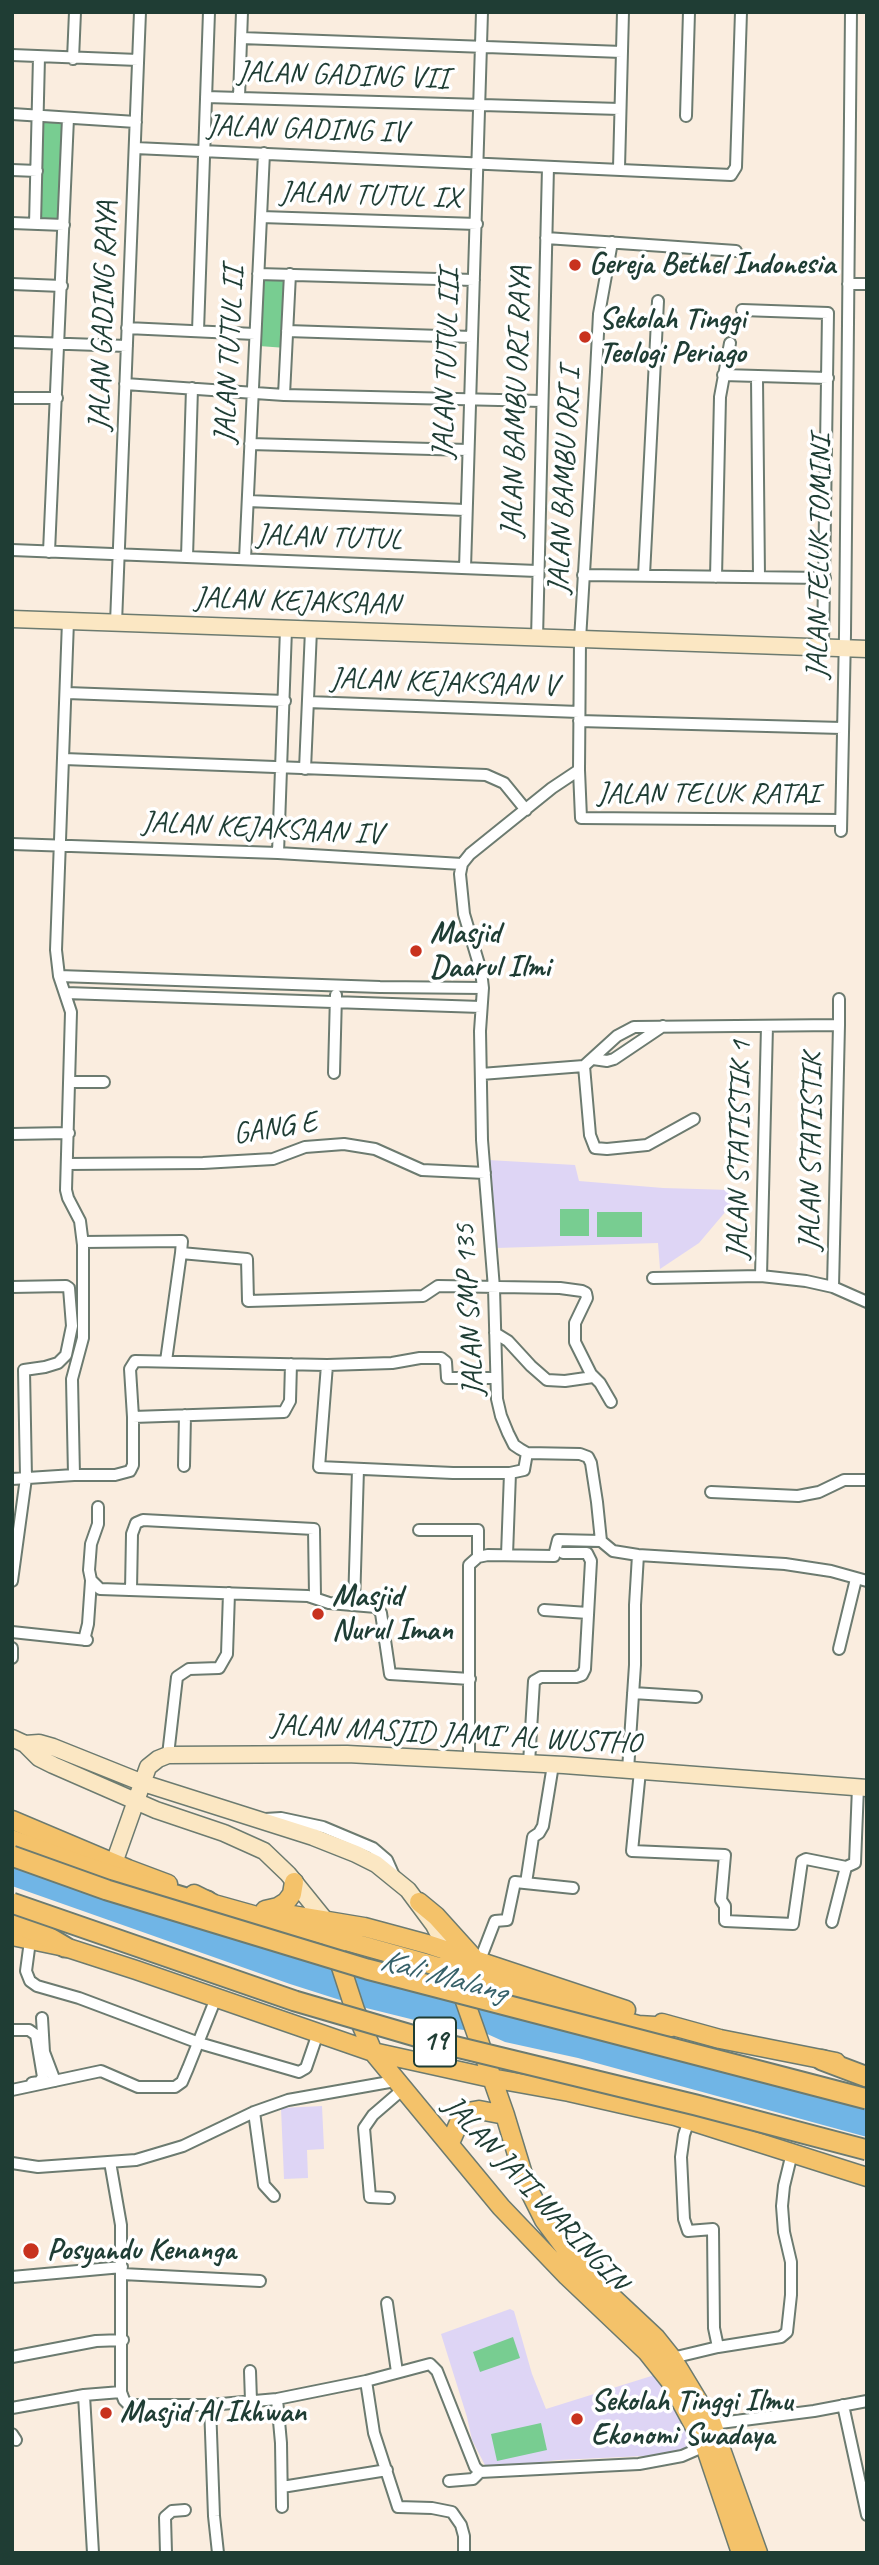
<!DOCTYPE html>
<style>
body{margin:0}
#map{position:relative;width:879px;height:2565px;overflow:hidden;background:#faeddf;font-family:Caveat,sans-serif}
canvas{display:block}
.frame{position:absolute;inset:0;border:14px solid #1f3d34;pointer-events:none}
</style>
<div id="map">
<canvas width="879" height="2565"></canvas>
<div class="frame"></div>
</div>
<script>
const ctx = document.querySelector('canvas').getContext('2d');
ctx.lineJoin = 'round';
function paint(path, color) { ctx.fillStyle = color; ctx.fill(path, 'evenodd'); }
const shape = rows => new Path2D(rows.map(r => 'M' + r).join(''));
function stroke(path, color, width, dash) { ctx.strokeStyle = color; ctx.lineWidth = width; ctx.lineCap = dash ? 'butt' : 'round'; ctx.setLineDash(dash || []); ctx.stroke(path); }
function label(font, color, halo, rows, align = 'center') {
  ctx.font = font + ' Caveat,sans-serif'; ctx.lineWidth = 7; ctx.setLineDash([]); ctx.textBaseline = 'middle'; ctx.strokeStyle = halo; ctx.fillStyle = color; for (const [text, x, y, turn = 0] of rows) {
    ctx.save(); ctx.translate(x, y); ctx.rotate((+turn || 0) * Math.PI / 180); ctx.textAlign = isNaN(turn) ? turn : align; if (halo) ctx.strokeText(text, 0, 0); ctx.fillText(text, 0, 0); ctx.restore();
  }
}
paint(shape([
 [488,1160,575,1165,579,1181,663,1188,731,1190,732,1204,699,1243,660,1269,658,1243,496,1248],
 [322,2106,324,2149,307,2150,308,2178,284,2179,281,2108],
 [510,2309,514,2311,532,2374,546,2409,661,2373,697,2443,666,2455,558,2460,487,2469,472,2440,467,2417,441,2334]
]), '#ded5f5');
paint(shape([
 [39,122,68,122,63,223,37,223],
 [262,275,288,276,286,348,259,346],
 [560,1209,589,1209,589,1236,560,1236],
 [597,1212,642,1212,642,1237,597,1237],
 [513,2337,520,2358,480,2372,473,2352],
 [541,2423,547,2450,497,2461,491,2434]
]), '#78cd91');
paint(shape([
 [12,1856,107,1890,867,2099,867,2137,578,2058,505,2042,485,2033,443,2027,362,2007,290,1984,12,1886]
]), '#70b5e6');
const street = shape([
 [241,38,622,52],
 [12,55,138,60],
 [73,59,75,12],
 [206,97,620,109],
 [239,97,242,12],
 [12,114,136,122],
 [686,116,689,12],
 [135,148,731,175,736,167,741,12],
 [619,168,623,12],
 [12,170,37,171],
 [261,217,477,224],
 [12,223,64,225],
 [35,224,39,57],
 [546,238,736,251],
 [612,242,599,314,596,372,580,640,579,770,552,788,470,854,462,864,460,874,464,914,481,971,483,988,480,1031,482,1140,494,1288,497,1399,501,1416,508,1433,514,1445,520,1449,527,1453,580,1454,588,1457,591,1463,597,1502,601,1541,613,1551,638,1555,785,1564,831,1571,867,1581],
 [258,274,474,280],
 [12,284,62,286],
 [848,284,867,284],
 [742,310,828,313,823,647],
 [127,328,255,334],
 [198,331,209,12],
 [287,331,472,337],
 [12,342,127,346],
 [723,375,828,378],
 [757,378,759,577],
 [125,384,284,395,542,401],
 [284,395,290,274],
 [12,398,57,398],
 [250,444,468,450],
 [248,501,465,510],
 [12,550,537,571],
 [49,552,68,118],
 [187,557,192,388],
 [245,559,264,153],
 [465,568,482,12],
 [583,575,825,578],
 [644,575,658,301],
 [716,577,720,397,730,343],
 [68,621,56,950,59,976,71,1012,66,1190,68,1198,80,1221,83,1245,83,1338,72,1379,74,1475],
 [116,623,140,12],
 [537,639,548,167],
 [67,693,285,701],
 [308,702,579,712],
 [579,721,842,728],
 [64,759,486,775,504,783,526,810],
 [305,769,311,630],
 [579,770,581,818,841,820],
 [841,831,845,634,851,12],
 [12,844,278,853,462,864],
 [278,853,286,629],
 [59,976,380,987,483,988],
 [66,993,481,1007],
 [839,1025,839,999],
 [593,1059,607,1061,614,1059,663,1026],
 [584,1066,590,1135,595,1148,607,1149,647,1145,694,1119],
 [334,1073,336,995],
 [481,1074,584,1066,617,1036,634,1027,839,1025,833,1287],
 [71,1082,104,1082],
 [12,1134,69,1133],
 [67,1164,203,1163,273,1159,305,1147,344,1144,375,1149,422,1170,485,1173],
 [83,1242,182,1241,181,1253,247,1259,248,1301,423,1296,438,1286,560,1288,582,1291,586,1293,587,1298,575,1323,575,1342,591,1374,600,1383,611,1402],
 [761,1276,767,1026],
 [653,1278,761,1276,806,1281,833,1287,867,1302],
 [12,1287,66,1286,69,1288,72,1326,66,1355,58,1363,45,1367,24,1370,26,1478,12,1581],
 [495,1333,508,1341,531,1366,547,1380,565,1381,593,1377],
 [166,1361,181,1253],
 [327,1365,319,1467,453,1473,510,1473,524,1470,527,1453],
 [133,1417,284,1412,290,1401,291,1364],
 [184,1466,185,1415],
 [12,1479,74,1475,115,1475,130,1471,133,1465,133,1417,130,1369,135,1361,327,1365,392,1363,420,1358,441,1358,446,1362,447,1378,496,1378],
 [711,1492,798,1496,819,1492,844,1480,867,1480],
 [98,1507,98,1524,91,1544,89,1570,91,1580,100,1589,308,1596,329,1603,376,1607,381,1613,390,1674,470,1679],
 [419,1530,478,1530,478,1557],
 [507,1555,510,1473],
 [131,1590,132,1534,136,1523,143,1520,314,1529,315,1596],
 [354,1605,358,1469],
 [544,1610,588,1613],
 [12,1632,87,1640],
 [84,1640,88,1624,91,1581],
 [12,1648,12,1658],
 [839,1649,856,1579],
 [633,1693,696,1697],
 [168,1755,177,1677,189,1669,219,1668,227,1654,229,1593],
 [469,1760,469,1565,478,1557,488,1555,554,1556,558,1540,601,1541],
 [529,1763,534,1681,541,1677,576,1677,582,1675,585,1669,591,1561,587,1553,563,1553],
 [628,1770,635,1665,635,1605,638,1555],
 [640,1771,632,1851,725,1855,721,1900,725,1906,725,1921,793,1924,802,1861,806,1859,846,1867,855,1863,858,1787],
 [265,1819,281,1818,323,1827,373,1848,387,1860,395,1878],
 [526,1883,533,1837,539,1833,543,1826,553,1765],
 [832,1922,846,1867],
 [30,1941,26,1971,30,1981,37,1986,79,1998,199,2043,299,2072,306,2068,318,2033],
 [480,1960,495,1921,507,1920,515,1882,573,1888],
 [42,2018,44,2052,55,2081],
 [12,2030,29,2030,36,2035,43,2077,39,2082,32,2083],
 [12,2090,101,2071,138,2087,175,2087,182,2082,188,2068,216,1998],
 [254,2112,264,2185,274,2196],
 [689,2120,684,2135,681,2157,684,2219,688,2231,713,2229,714,2328,718,2347],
 [110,2162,121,2225,121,2392,124,2400,129,2405,210,2405,277,2399,366,2381,430,2364,437,2371,475,2467,480,2472,639,2464,682,2456,705,2446],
 [12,2163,38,2167,136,2160,183,2146,254,2112,288,2100,395,2081],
 [389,2198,370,2197,364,2128,373,2115,402,2090],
 [122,2274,260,2281],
 [12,2277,122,2267],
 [387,2303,397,2372],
 [12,2357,96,2341,123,2340],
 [672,2358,718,2347,781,2337,787,2332,791,2295,791,2262,784,2232,782,2206,784,2186,792,2153],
 [250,2371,251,2401],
 [366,2381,374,2433,398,2507,432,2508,452,2512,461,2525,464,2536,464,2553],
 [277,2399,281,2443,282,2507],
 [210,2405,214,2516,218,2553],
 [843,2405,867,2515],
 [12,2408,84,2395],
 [712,2424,814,2411,867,2401],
 [12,2434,16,2440],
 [449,2481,473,2479,480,2472],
 [282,2487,387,2470],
 [93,2553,84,2395,121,2392],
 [166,2553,165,2517,172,2511,185,2510]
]);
const secondary = shape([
 [12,619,867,649],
 [12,1738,25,1744,39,1758,53,1765,156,1810,224,1833,264,1851,288,1874,326,1921],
 [25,1744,39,1743,53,1747,143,1783,313,1837,356,1854,376,1864,408,1890,434,1925,447,1950],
 [114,1863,148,1767,158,1759,168,1755,347,1754,564,1765,867,1788]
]);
const primary = shape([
 [12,1820,128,1869,168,1884],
 [194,1894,214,1904,425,1963,561,2004,638,2025,672,2027],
 [419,1902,436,1916,473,1957],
 [265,1910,278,1907,286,1902,292,1894,294,1882],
 [280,1913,364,1927,427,1944,626,2010],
 [326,1921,355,2010,373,2052,501,2207,567,2276,647,2352,670,2381,705,2446,741,2553],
 [12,1936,65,1947,136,1970,373,2052,491,2078,569,2092,675,2116,867,2177],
 [447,1950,505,2115,526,2184,544,2220,577,2264,656,2338,672,2358,712,2424,758,2553],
 [662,2023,720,2039,836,2062],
 [450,2143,461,2118,468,2112,479,2110,505,2115]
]);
const highway = shape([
 [12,1840,98,1871,186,1898,207,1901],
 [12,1923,43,1934,65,1947],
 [822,2060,867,2077]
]);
stroke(street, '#6c7b70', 14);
stroke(secondary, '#6c7b70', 19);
stroke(primary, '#6c7b70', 21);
stroke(highway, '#6c7b70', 23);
stroke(street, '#fff', 10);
stroke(secondary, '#fbe7c3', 16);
stroke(primary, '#f4c26a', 18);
stroke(highway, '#f4c26a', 19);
const highwayBridge = shape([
 [12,1856,107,1890,367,1969,867,2099],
 [12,1903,295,2001,432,2041,696,2105,867,2150]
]);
stroke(highwayBridge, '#6c7b70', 23, []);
stroke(highwayBridge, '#f4c26a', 19);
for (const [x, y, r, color] of [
 [575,265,7,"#c8321e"],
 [585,337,7,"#c8321e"],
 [416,951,7,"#c8321e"],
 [318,1614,7,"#c8321e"],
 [31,2251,9,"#c8321e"],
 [106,2413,7,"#c8321e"],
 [577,2419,7,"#c8321e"]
]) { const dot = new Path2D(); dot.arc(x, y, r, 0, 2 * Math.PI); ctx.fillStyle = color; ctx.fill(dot); stroke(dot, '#fff', 2.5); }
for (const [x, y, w] of [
 [435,2042,42]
]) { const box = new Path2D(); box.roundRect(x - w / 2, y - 24.5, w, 49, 5); ctx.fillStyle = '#fff'; ctx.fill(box); stroke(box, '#1f3d34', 2); }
label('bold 28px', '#1f3d34', null, [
 ["19",435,2042]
]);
label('30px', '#1f3d34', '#fff', [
 ["JALAN GADING VII",343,76,2],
 ["JALAN GADING IV",307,130,2],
 ["JALAN TUTUL IX",370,196,2],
 ["JALAN GADING RAYA",104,316,-88],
 ["JALAN TUTUL II",230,355,-87],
 ["JALAN TUTUL III",447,364,-88],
 ["JALAN BAMBU ORI RAYA",517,402,-88],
 ["JALAN BAMBU ORI I",565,481,-87],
 ["JALAN TUTUL",329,538,2],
 ["JALAN TELUK TOMINI",820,557,-89],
 ["JALAN KEJAKSAAN",297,602,2],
 ["JALAN KEJAKSAAN V",444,683,2],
 ["JALAN TELUK RATAI",708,794],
 ["JALAN KEJAKSAAN IV",262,829,3],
 ["GANG E",275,1129,-9],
 ["JALAN STATISTIK 1",740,1150,-89],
 ["JALAN STATISTIK",812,1152,-89],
 ["JALAN SMP 135",470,1310,-93],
 ["JALAN MASJID JAMI' AL WUSTHO",456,1735,3],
 ["JALAN JATI WARINGIN",535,2194,47]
]);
label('bold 30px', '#1f3d34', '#fff', [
 ["Gereja Bethel Indonesia",589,265],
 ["Sekolah Tinggi",599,320],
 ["Teologi Periago",599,354],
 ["Masjid",430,934],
 ["Daarul Ilmi",430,968],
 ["Masjid",332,1597],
 ["Nurul Iman",332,1631],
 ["Posyandu Kenanga",47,2251],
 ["Sekolah Tinggi Ilmu",591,2402],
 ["Ekonomi Swadaya",591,2436],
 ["Masjid Al Ikhwan",120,2413]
], 'left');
label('italic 32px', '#376169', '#fff', [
 ["Kali Malang",443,1977,15]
]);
</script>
